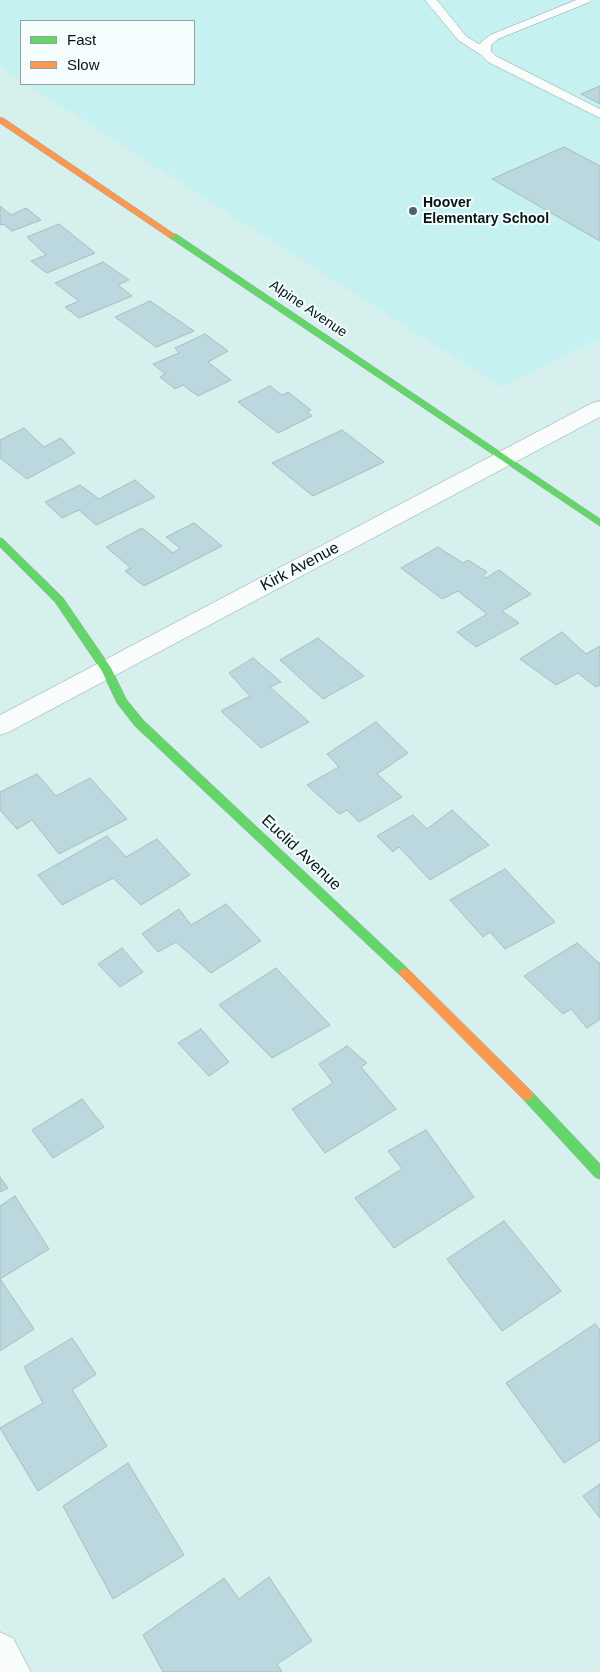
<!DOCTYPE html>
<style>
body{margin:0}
#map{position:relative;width:600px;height:1672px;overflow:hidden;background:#d6f0ee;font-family:Helvetica,sans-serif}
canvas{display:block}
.legend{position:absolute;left:20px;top:20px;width:175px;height:65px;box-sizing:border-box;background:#f6ffff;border:1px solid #95a1a1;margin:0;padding:6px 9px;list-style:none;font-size:15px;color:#031414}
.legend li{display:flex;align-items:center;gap:10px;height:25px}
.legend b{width:25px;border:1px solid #95a1a1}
</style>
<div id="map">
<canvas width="600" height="1672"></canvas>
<ul class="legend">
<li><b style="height:6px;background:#63d668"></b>Fast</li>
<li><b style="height:6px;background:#ff974d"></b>Slow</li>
</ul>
</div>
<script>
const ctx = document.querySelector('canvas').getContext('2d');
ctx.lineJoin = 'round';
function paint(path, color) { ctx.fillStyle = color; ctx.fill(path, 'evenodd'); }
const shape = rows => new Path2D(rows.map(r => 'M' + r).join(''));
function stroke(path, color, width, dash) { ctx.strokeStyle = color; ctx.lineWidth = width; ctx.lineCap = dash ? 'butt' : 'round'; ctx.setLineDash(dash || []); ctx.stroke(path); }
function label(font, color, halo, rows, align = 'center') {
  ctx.font = font + ' Helvetica,sans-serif'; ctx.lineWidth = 4; ctx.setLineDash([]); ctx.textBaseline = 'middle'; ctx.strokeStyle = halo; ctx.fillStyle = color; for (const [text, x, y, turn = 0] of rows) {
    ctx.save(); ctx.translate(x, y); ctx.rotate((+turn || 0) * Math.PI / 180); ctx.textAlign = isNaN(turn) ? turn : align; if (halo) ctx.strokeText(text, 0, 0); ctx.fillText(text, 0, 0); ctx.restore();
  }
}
paint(shape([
 [0,0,600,0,600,339,501,387,26,84,194,84,194,21,21,21,21,80,0,67]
]), '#c5f1f0');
const building = shape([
 [600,86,600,104,581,94,600,86],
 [564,147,600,166,600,241,492,179,564,147],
 [0,206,11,215,26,208,41,220,12,231,3,224,0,225,0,206],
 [59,224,95,253,47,273,31,261,46,255,27,237,59,224],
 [103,262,129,280,118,285,132,296,79,318,65,307,79,301,55,283,103,262],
 [150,301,194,331,156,347,115,317,150,301],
 [205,334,228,351,208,362,231,380,198,396,183,385,175,389,160,377,165,374,153,364,179,353,175,348,205,334],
 [270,386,282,395,288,392,311,410,307,412,312,416,278,433,238,402,270,386],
 [24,428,44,447,61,438,75,453,27,479,0,458,0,440,24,428],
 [342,430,384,462,313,496,272,463,342,430],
 [135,480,155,497,96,525,79,510,62,518,45,502,80,485,99,499,135,480],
 [194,523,222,546,144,586,125,571,131,568,106,547,142,528,173,553,180,548,166,537,194,523],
 [438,547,463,563,468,560,487,572,483,576,486,578,499,570,531,594,502,611,519,623,476,647,457,632,487,614,458,591,442,599,401,568,438,547],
 [562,632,586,654,600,646,600,685,596,687,578,673,556,685,520,659,562,632],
 [318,638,364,676,323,699,280,660,318,638],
 [253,658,281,682,270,687,309,722,261,748,221,711,250,696,229,673,253,658],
 [376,722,408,753,377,774,402,797,359,822,347,810,339,814,307,785,339,767,327,754,376,722],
 [37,774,56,796,90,778,127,819,59,854,32,820,17,829,0,810,0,792,37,774],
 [452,810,489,845,430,880,399,847,393,852,377,836,413,815,427,829,452,810],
 [107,836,126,857,157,839,190,875,141,905,113,878,62,905,38,875,107,836],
 [505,869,555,922,505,949,490,932,483,937,450,900,505,869],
 [226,904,261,941,211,973,176,942,158,952,142,934,179,909,191,925,226,904],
 [577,943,600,964,600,1019,587,1028,571,1009,563,1014,524,976,577,943],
 [122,948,143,972,120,987,98,964,122,948],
 [276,968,330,1025,272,1058,219,1005,276,968],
 [201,1029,229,1062,209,1076,178,1043,201,1029],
 [347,1046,367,1063,361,1067,396,1109,325,1153,292,1109,333,1083,319,1064,347,1046],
 [82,1099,104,1127,53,1158,32,1130,82,1099],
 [426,1130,474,1197,394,1248,355,1198,402,1169,388,1151,426,1130],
 [0,1177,8,1188,0,1192,0,1177],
 [15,1196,49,1249,0,1279,34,1329,0,1351,0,1206,15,1196],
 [504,1221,561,1291,502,1331,447,1259,504,1221],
 [595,1324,600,1330,600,1440,564,1463,506,1383,595,1324],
 [72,1338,96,1374,72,1390,107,1446,38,1491,0,1428,43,1403,24,1367,72,1338],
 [128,1463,184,1555,113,1599,63,1506,128,1463],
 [600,1484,600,1518,583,1496,600,1484],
 [269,1577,312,1641,277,1664,282,1672,163,1672,143,1635,224,1578,239,1599,269,1577]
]);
paint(building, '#bbd8df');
stroke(building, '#a8bbbd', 1);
const lane = shape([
 [425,0,437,0,466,36,479,44,490,35,576,0,592,0,590,2,498,39,491,45,491,51,496,56,600,109,600,118,488,62,481,55,458,40,425,0]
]);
const street = shape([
 [600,401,600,417,9,732,0,735,0,715,592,403,600,401],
 [0,1632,13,1638,31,1672,0,1672,0,1632]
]);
const fast = shape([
 [170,234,176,234,600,519,600,526,170,238,170,234],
 [0,538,3,539,63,598,111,668,126,699,143,720,409,970,411,973,409,976,401,976,135,726,117,703,102,671,55,602,0,547,0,538],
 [527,1090,531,1091,600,1164,600,1179,595,1177,523,1099,521,1095,523,1091,527,1090]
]);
const slow = shape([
 [0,118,3,118,177,236,170,238,0,123,0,118],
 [405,968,409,970,531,1091,533,1095,531,1099,527,1100,523,1099,401,976,399,973,401,970,405,968]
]);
stroke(lane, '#8da1a0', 1);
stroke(street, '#8da1a0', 1);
stroke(fast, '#8da1a0', 1);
stroke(slow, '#8da1a0', 1);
paint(lane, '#f9fdfc');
paint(street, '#f9fdfc');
paint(fast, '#63d668');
paint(slow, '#ff974d');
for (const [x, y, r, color] of [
 [413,211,5,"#4d6160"]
]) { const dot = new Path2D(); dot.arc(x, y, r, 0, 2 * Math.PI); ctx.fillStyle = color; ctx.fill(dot); stroke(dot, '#f6ffff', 2); }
label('bold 14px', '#031414', '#f6ffff', [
 ["Hoover",423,203],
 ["Elementary School",423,219]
], 'left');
label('14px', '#031414', '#f6ffff', [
 ["Alpine Avenue",308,309,34]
]);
label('16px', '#031414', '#f6ffff', [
 ["Kirk Avenue",300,567,-28],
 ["Euclid Avenue",301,853,43]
]);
</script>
